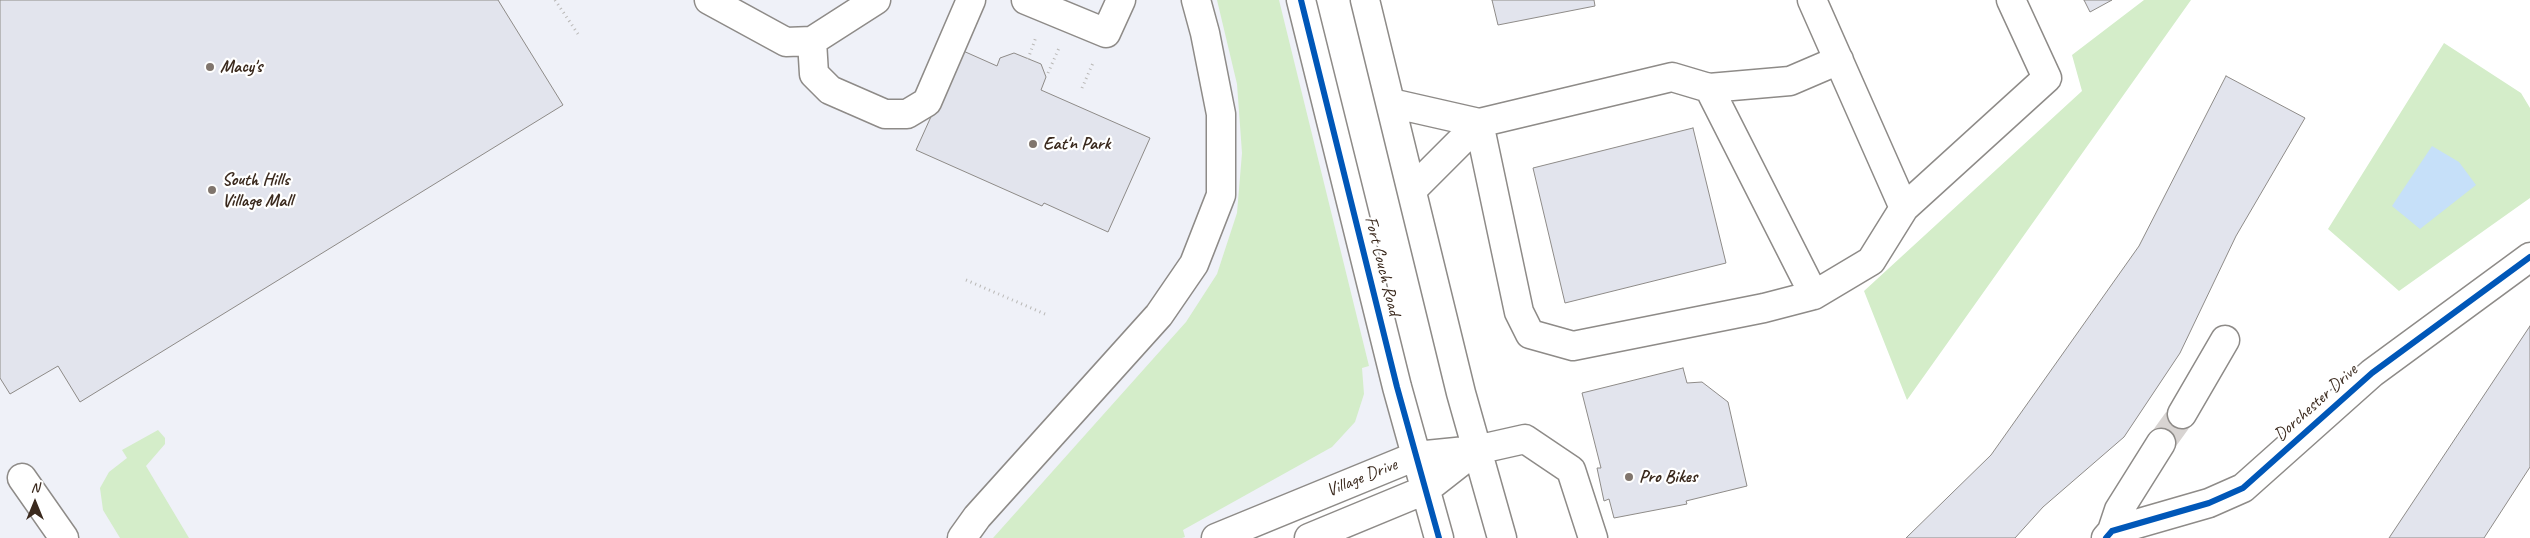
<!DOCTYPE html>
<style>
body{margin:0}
#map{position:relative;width:2530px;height:538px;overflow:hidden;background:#fff;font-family:Caveat,sans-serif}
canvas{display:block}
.north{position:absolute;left:10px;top:478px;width:50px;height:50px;-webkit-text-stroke:4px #fff;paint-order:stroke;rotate:0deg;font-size:14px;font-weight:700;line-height:20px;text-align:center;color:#3b2a1e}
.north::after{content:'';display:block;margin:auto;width:18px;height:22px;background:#3b2a1e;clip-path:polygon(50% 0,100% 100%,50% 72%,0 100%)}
</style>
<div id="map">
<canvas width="2530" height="538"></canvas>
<div class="north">N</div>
</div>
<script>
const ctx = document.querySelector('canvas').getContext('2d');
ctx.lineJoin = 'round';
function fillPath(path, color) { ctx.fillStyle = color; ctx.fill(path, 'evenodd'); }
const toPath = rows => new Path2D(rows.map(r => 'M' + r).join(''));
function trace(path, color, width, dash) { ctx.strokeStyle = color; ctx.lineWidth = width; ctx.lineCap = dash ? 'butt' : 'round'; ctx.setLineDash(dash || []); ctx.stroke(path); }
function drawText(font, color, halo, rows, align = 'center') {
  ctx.font = font + ' Caveat,sans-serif'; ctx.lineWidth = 4.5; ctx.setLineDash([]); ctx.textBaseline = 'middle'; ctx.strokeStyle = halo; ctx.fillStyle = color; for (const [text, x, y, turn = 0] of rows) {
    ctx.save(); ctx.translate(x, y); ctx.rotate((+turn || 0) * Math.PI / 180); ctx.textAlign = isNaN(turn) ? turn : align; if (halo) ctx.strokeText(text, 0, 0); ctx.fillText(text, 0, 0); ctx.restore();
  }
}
fillPath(toPath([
 [0,0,1301,0,1416,456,1216,538,0,538]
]), '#eff1f8');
fillPath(toPath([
 [1217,0,1279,0,1369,366,1362,368,1364,394,1355,422,1332,447,1183,530,1185,537,1182,538,993,538,1186,322,1217,274,1237,213,1242,153,1237,84],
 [2144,0,2191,0,1907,400,1864,291,2082,91,2072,55],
 [2444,43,2521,93,2530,108,2530,198,2399,291,2328,229],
 [158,430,165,438,165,444,146,466,189,538,120,538,103,510,100,488,109,472,127,458,122,450]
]), '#d4edc9');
fillPath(toPath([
 [2432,146,2459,162,2476,185,2420,229,2392,206]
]), '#c6e0f9');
const building = toPath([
 [0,0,498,0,563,105,80,402,58,366,10,394,0,378,0,0],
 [1492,0,1594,0,1595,6,1498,25,1492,0],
 [2084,0,2112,0,2090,12,2084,0],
 [961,50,997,66,1000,58,1014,53,1041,64,1046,77,1041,90,1150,138,1108,232,1044,203,1042,206,916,150,961,50],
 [2226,76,2305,118,2236,236,2180,353,2124,437,2043,507,2015,538,1906,538,1991,455,2139,246,2226,76],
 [1693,128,1726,263,1565,303,1533,168,1693,128],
 [2530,326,2530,467,2484,538,2389,538,2530,326],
 [1683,368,1687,383,1702,382,1728,402,1747,486,1686,501,1687,504,1614,518,1609,499,1604,501,1597,468,1601,468,1582,393,1683,368]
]);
fillPath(building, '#e2e4ed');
trace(building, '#8e8b88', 1);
trace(toPath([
 [2161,443,2182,414]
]), '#d8d4d2', 28, [28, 14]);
const minor = toPath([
 [709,0,786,42,812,41,876,0],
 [1026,0,1106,33,1121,0],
 [1301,0,1397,387,1439,538],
 [1365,0,1461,393,1502,538],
 [1812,0,1904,208,2047,78,2011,0],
 [812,41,814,74,830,90,885,114,907,114,927,102,971,0],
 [1709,88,1814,295],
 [1391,103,1479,123,1672,77,1709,88,1790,81,1839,60],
 [1479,123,1519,312,1530,334,1573,346,1764,308,1814,295,1871,261,1904,208],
 [1412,190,1479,123],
 [2182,414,2225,340],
 [22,478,64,538],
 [2112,531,2119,510,2161,443],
 [962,538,977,517,1159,315,1194,264,1221,195,1221,114,1205,33,1196,0],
 [1216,538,1416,456,1476,450,1525,439,1571,470,1593,538],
 [1309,538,1425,490,1476,450],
 [2106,538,2112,531,2209,503,2243,488,2372,373,2530,257]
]);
trace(minor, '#8e8b88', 31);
trace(toPath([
 [555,0,578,34],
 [1028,59,1036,37],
 [1048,73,1059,48],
 [1082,88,1093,63],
 [966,280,1045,314]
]), '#b9b8b6', 3, [1, 4]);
trace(minor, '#fff', 28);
trace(toPath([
 [1301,0,1397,387,1439,538],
 [2106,538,2112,531,2209,503,2243,488,2372,373,2530,257]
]), '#0057b8', 6);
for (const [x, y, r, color] of [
 [210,67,5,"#80756d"],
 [1033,144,5,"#80756d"],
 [212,190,5,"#80756d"],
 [1629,477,5,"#80756d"]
]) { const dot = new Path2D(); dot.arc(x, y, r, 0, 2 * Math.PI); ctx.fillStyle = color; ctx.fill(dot); trace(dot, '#fff', 2); }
drawText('bold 18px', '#3b2a1e', '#fff', [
 ["Macy's",220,67],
 ["Eat'n Park",1043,144],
 ["South Hills",222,180],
 ["Village Mall",222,201],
 ["Pro Bikes",1639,477]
], 'left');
drawText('18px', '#3b2a1e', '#fff', [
 ["Fort Couch Road",1382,266,76],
 ["Dorchester Drive",2316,403,-42],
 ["Village Drive",1362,478,-22]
]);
</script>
